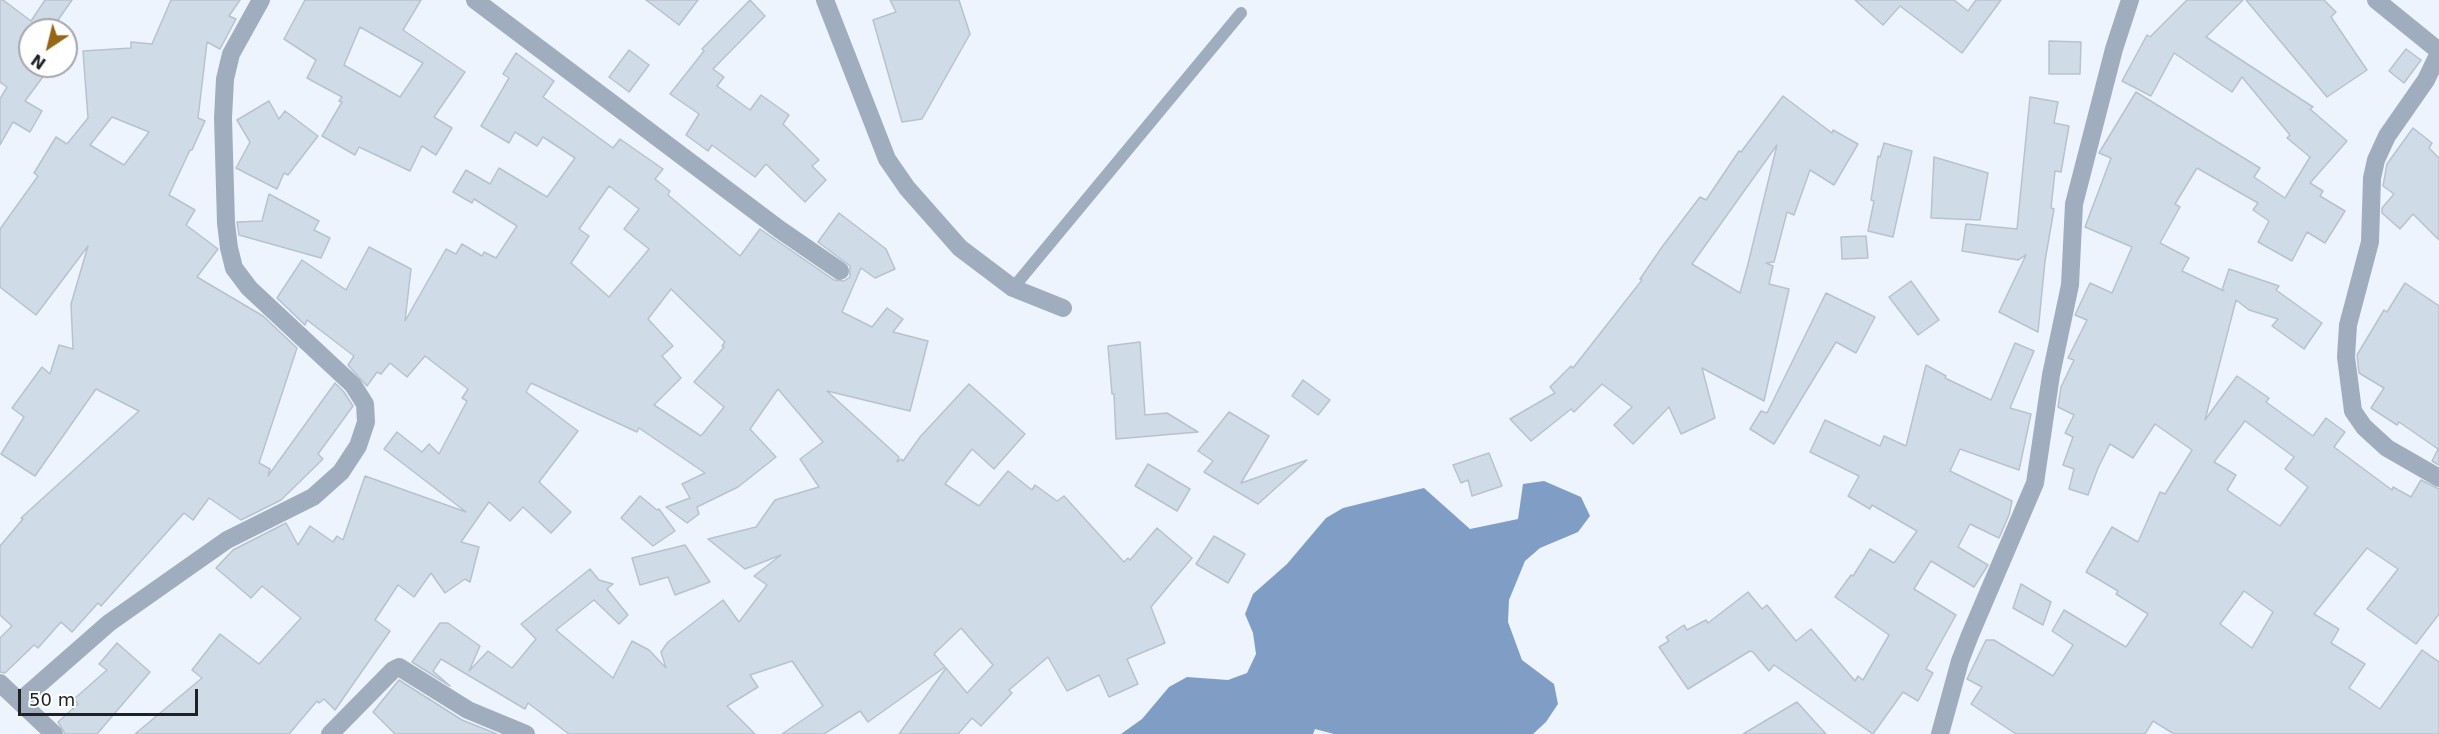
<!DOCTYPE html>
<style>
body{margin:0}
#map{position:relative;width:2439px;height:734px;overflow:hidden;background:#eef4fd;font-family:"DejaVu Sans",sans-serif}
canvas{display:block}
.north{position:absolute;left:18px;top:18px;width:60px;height:60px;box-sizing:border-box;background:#fff;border:2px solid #a5a6a8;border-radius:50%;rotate:215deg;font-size:16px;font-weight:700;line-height:24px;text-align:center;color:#1e2126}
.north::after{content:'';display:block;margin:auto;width:21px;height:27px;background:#956615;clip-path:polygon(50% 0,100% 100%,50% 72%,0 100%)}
.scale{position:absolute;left:18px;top:689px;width:180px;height:27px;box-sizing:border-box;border:3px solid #1e2126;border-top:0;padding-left:8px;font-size:18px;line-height:21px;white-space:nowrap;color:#1e2126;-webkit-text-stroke:4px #fff;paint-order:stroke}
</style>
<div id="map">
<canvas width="2439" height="734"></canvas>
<div class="north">N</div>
<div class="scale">50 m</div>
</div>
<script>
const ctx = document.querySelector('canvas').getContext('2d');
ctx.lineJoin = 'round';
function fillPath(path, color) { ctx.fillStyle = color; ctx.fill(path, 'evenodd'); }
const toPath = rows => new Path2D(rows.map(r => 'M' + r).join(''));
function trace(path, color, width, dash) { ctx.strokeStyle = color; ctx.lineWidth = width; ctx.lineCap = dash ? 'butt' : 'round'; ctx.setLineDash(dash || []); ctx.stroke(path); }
fillPath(toPath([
 [1544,481,1581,497,1590,516,1578,532,1540,548,1525,561,1509,600,1508,622,1522,660,1554,684,1558,704,1546,722,1533,734,1334,734,1315,729,1313,734,1121,734,1142,719,1169,687,1187,677,1228,680,1247,673,1256,654,1253,633,1245,614,1253,594,1287,564,1326,518,1343,508,1424,488,1470,529,1518,519,1523,484]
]), '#809ec5');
const building = toPath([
 [0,0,3,0,31,21,45,0,72,0,51,30,30,30,30,66,51,66,25,101,42,111,30,132,13,122,0,145,0,99,7,87,0,82,0,0],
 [171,0,240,0,229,16,236,19,220,49,207,42,198,118,205,121,192,150,190,150,169,195,195,210,186,225,218,249,197,277,263,316,297,348,259,463,270,469,268,476,335,383,344,392,353,406,318,454,323,459,281,500,241,520,209,498,193,520,184,513,101,606,98,603,72,632,61,622,38,648,34,645,5,673,0,672,0,638,12,626,0,615,0,546,23,519,21,518,139,411,96,389,35,476,1,454,24,417,12,408,42,367,50,374,59,345,73,349,71,304,88,246,36,315,0,287,0,229,38,176,34,173,56,137,67,144,88,118,83,51,131,48,131,42,152,44,171,0],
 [112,117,149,132,124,165,90,145,112,117],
 [305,0,421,0,403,30,465,72,434,117,452,128,436,155,422,146,410,171,359,147,355,155,322,136,342,102,339,101,342,97,307,78,316,60,284,39,305,0],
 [360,27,423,63,400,97,344,65,360,27],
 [646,0,698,0,679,25,646,0],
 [750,0,765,16,713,69,724,77,717,86,750,110,761,95,789,115,783,124,819,160,812,166,826,180,805,202,766,164,755,177,712,145,708,151,686,135,699,114,670,94,704,51,702,49,750,0],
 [890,0,959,0,970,34,922,119,902,122,873,20,896,12,890,0],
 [1855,0,1954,0,1968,11,1976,0,2001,0,1962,53,1900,6,1883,25,1855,0],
 [2187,0,2243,0,2206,37,2313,107,2310,109,2347,141,2310,183,2323,191,2320,196,2345,211,2325,243,2307,232,2292,261,2258,242,2269,221,2253,210,2258,203,2197,168,2175,204,2180,207,2160,243,2189,258,2182,271,2224,291,2222,290,2229,269,2279,286,2276,290,2322,323,2304,349,2272,326,2278,319,2249,310,2236,300,2205,420,2237,376,2269,398,2266,402,2313,436,2326,418,2345,432,2334,447,2392,490,2393,487,2411,497,2421,480,2439,489,2439,614,2416,644,2367,609,2398,569,2367,548,2314,614,2339,629,2331,643,2365,664,2349,688,2380,709,2422,650,2439,662,2439,734,2174,734,2153,721,2145,734,2016,734,1971,704,1982,687,1967,679,1986,640,1994,640,2053,676,2073,645,2052,631,2064,610,2126,647,2148,614,2116,594,2118,591,2086,572,2112,527,2138,542,2160,492,2165,494,2192,450,2155,424,2133,458,2110,444,2098,468,2088,495,2069,489,2074,469,2063,465,2073,437,2065,433,2074,415,2058,407,2061,387,2074,360,2068,358,2087,320,2075,315,2090,283,2112,293,2132,247,2085,227,2111,158,2099,153,2136,92,2260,168,2254,177,2285,198,2310,157,2287,138,2290,135,2242,77,2232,92,2174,53,2151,96,2122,81,2147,35,2150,37,2187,0],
 [2245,421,2294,457,2285,469,2308,487,2280,526,2227,490,2236,475,2214,462,2245,421],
 [2244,591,2273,612,2252,648,2220,624,2244,591],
 [2246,0,2324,0,2336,12,2331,17,2367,70,2327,97,2246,0],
 [2049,41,2081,42,2080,74,2049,74,2049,41],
 [2406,49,2421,60,2404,83,2389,71,2406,49],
 [629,50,649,65,629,92,609,77,629,50],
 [516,53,554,81,543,97,613,148,620,139,663,169,655,179,670,191,668,195,740,256,760,229,834,280,844,281,850,277,850,266,818,242,839,213,886,249,895,269,875,278,861,268,842,312,872,327,887,308,903,319,893,332,928,341,910,411,827,391,899,457,897,462,901,459,903,461,920,437,969,384,1025,434,994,469,972,449,945,484,979,506,1008,471,1032,490,1035,485,1057,501,1064,496,1124,562,1128,558,1130,560,1157,528,1192,558,1151,607,1165,643,1127,659,1138,684,1109,697,1099,675,1067,691,1048,657,1009,690,1012,693,981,726,972,718,958,734,899,734,946,668,967,693,993,665,961,628,934,654,945,667,868,722,860,711,824,734,782,734,823,706,792,661,750,675,758,687,727,706,755,734,569,734,528,703,525,709,441,659,433,671,450,686,412,662,440,623,448,623,480,646,469,671,488,651,512,668,536,639,521,624,590,569,599,580,613,584,607,589,628,615,619,624,594,600,556,630,613,678,632,641,649,650,666,668,661,652,668,642,723,600,739,622,767,585,754,576,781,555,745,569,708,539,756,527,775,500,819,487,800,459,823,442,778,389,750,429,776,457,738,487,697,507,699,514,687,523,666,507,690,498,682,484,705,473,639,428,637,432,531,383,526,392,578,431,539,482,571,512,551,533,523,507,510,521,489,502,461,542,479,547,470,582,465,579,445,593,431,573,414,597,398,585,375,620,390,631,335,710,324,699,319,703,317,701,289,734,135,734,202,678,192,670,220,634,259,664,301,618,262,586,251,598,216,568,233,550,286,523,298,545,310,526,333,542,337,536,343,540,365,476,466,512,384,449,397,432,422,452,429,444,439,454,467,401,462,398,468,389,425,356,407,377,390,363,381,374,377,372,367,386,348,365,354,356,307,320,305,325,277,298,302,260,346,290,369,247,411,269,405,321,446,249,456,254,462,244,482,256,484,252,496,258,517,226,474,199,472,203,453,192,466,170,490,184,499,168,547,197,575,158,543,137,537,146,515,132,509,143,481,126,509,78,503,74,516,53],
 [609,186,639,209,624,229,649,249,609,297,571,263,589,236,579,229,609,186],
 [671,289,725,342,722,346,724,347,694,382,724,407,701,436,654,405,681,378,662,356,673,346,648,319,671,289],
 [1783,96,1832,133,1833,130,1858,144,1834,185,1810,170,1794,215,1787,212,1774,262,1766,263,1773,266,1769,284,1789,289,1764,401,1702,368,1715,418,1681,434,1669,407,1633,444,1614,425,1632,407,1602,384,1574,412,1571,409,1531,441,1510,419,1555,393,1550,387,1571,366,1573,368,1642,280,1640,279,1662,247,1700,197,1706,200,1739,151,1741,152,1783,96],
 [1777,145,1748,264,1740,293,1692,264,1777,145],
 [2030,97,2058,102,2054,123,2069,126,2061,172,2055,171,2051,208,2054,209,2045,261,2038,332,1999,312,2026,255,2018,260,1962,251,1966,224,2017,229,2030,97],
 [269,101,279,119,285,111,318,136,288,175,284,173,277,189,236,168,250,142,237,120,269,101],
 [2413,128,2432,143,2429,148,2439,158,2439,240,2413,214,2400,229,2382,213,2382,208,2394,194,2383,186,2387,164,2413,128],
 [1884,143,1912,151,1893,237,1868,231,1874,201,1871,200,1878,156,1880,157,1884,143],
 [1934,157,1988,173,1980,220,1931,218,1934,157],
 [269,194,319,221,314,230,330,238,321,258,239,235,237,222,262,221,269,194],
 [1866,236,1868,258,1842,259,1841,237,1866,236],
 [1911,281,1939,320,1918,335,1889,297,1911,281],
 [2405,283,2439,306,2439,465,2432,461,2438,449,2399,422,2397,425,2371,408,2384,388,2359,373,2357,355,2384,310,2387,312,2405,283],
 [1826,293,1875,317,1856,353,1836,342,1774,444,1750,429,1761,411,1767,413,1826,293],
 [1140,342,1145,415,1167,413,1198,432,1116,439,1114,394,1112,394,1108,346,1140,342],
 [2015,343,2034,351,2010,408,2031,414,2019,470,1960,449,1950,471,2012,501,2009,515,1999,538,1970,524,1958,547,1988,565,1974,587,1931,561,1914,589,1956,615,1926,669,1933,673,1918,701,1903,692,1873,734,1774,665,1769,671,1753,652,1750,651,1688,689,1659,647,1669,641,1666,637,1684,625,1687,630,1706,620,1708,623,1748,592,1762,609,1767,605,1796,641,1811,629,1855,681,1858,676,1863,680,1889,635,1835,597,1851,575,1853,576,1870,549,1894,563,1917,531,1872,505,1870,509,1848,496,1859,476,1810,452,1825,420,1880,446,1884,436,1906,446,1926,365,1946,376,1945,378,1991,400,2015,343],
 [1303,380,1330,400,1318,415,1292,396,1303,380],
 [1229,412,1269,436,1241,483,1307,460,1258,504,1204,472,1213,461,1198,451,1229,412],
 [1489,453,1502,486,1472,496,1468,480,1461,483,1453,465,1489,453],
 [1148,464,1190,489,1177,511,1135,486,1148,464],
 [640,496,657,510,659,509,675,531,653,546,621,518,640,496],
 [1214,536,1245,554,1228,583,1196,564,1214,536],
 [685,545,710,582,675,595,668,577,640,585,632,558,685,545],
 [2021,584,2051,602,2043,625,2013,608,2021,584],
 [117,643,150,672,97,734,65,734,58,722,78,704,74,699,107,670,99,664,117,643],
 [399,680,462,720,497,734,395,734,373,712,399,680],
 [1797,702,1826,734,1743,734,1797,702]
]);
fillPath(building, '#d0dbe8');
trace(building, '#b8c2cf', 1.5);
trace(toPath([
 [1013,288,1241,13]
]), '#9fadbf', 12);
trace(toPath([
 [475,0,779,229,840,271],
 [825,0,887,159,907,188,960,248,1013,288,1063,308],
 [2376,0,2439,51],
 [2439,53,2426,80,2387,136,2376,160,2372,178,2370,242,2348,325,2346,357,2353,411,2364,427,2387,448,2439,478],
 [0,683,54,734],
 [20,701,109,623,180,573,227,540,313,497,341,472,358,446,366,422,365,404,353,385,249,288,234,268,229,248,226,223,223,118,225,79,231,54,261,0],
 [330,734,393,670,399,667,468,710,526,734],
 [1940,734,1960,661,1970,635,2035,483,2051,375,2070,285,2074,204,2114,49,2130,0]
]), '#9fadbf', 18);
</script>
